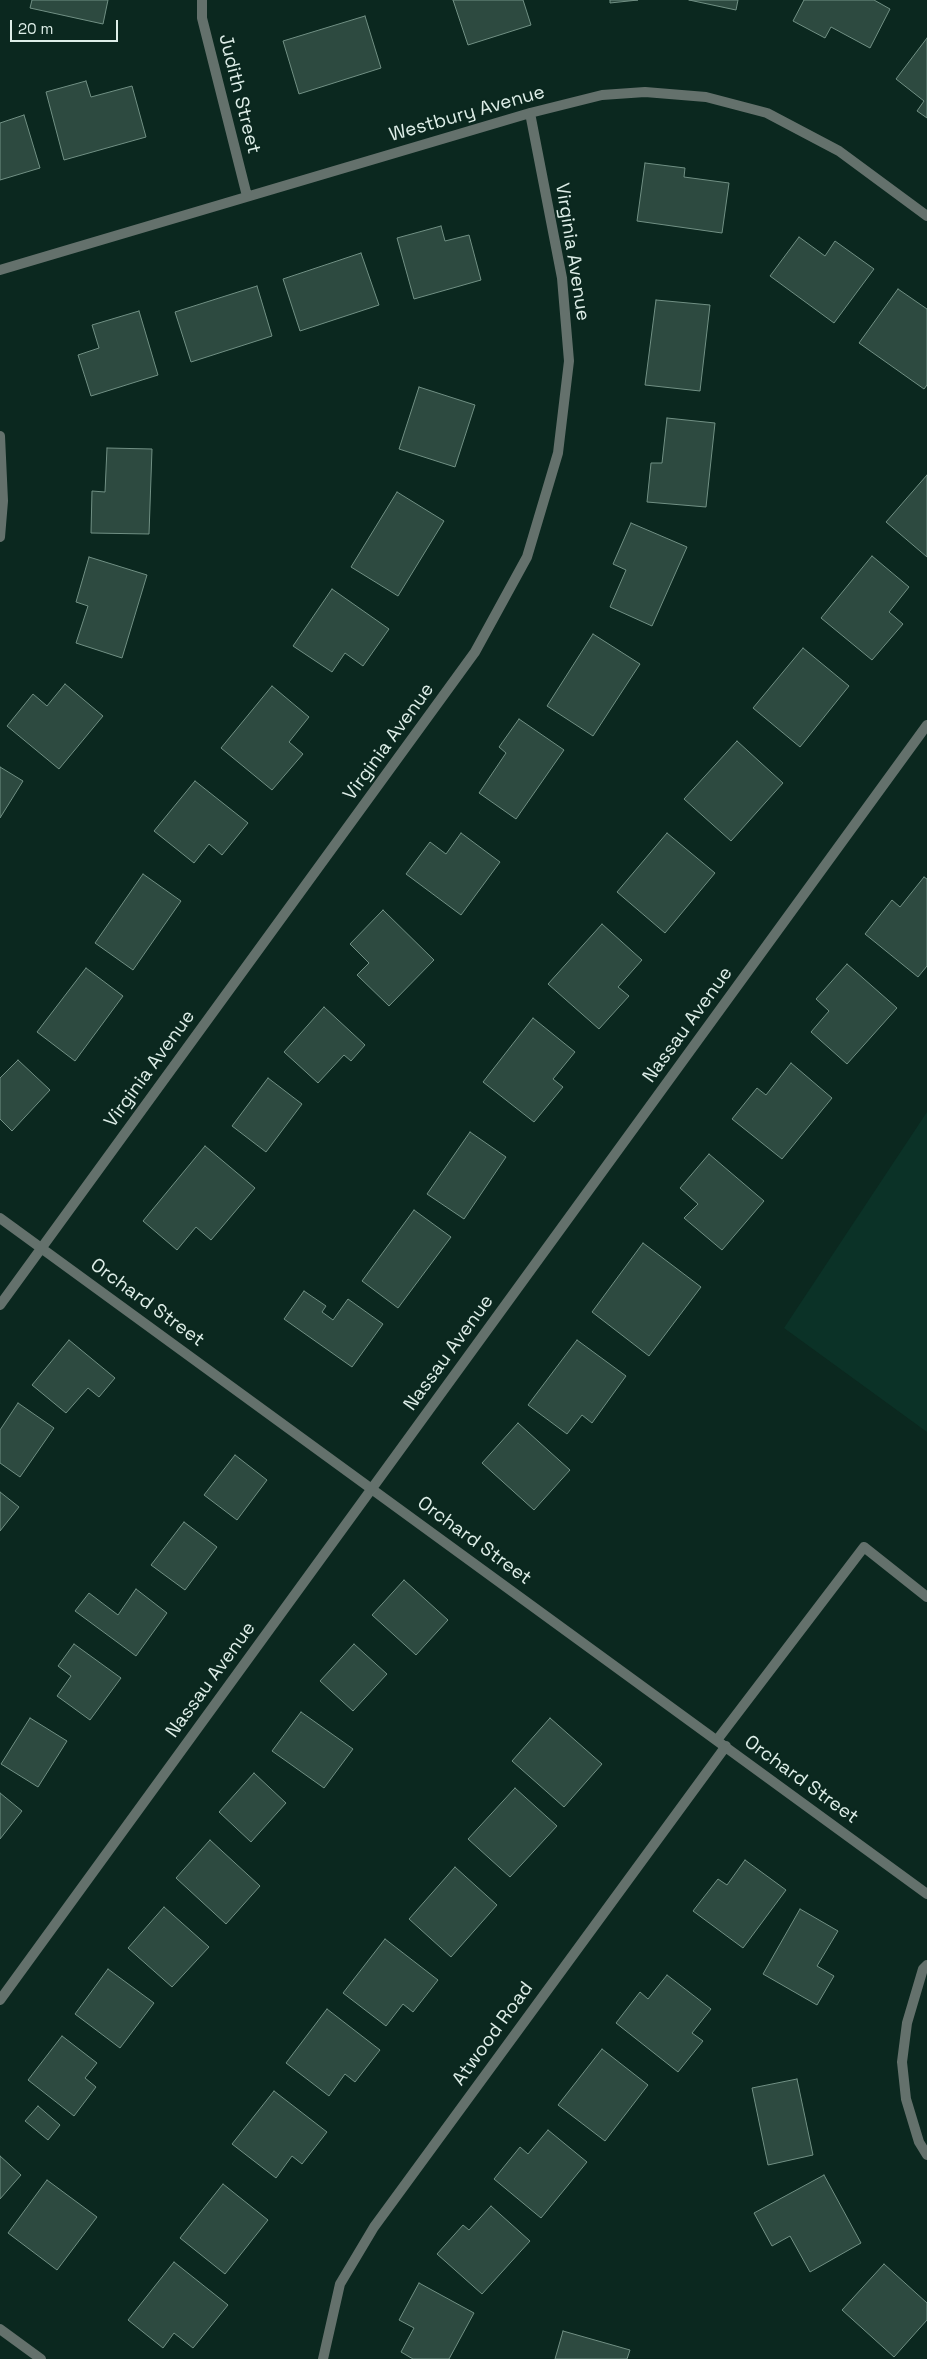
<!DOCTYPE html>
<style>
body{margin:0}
#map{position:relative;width:927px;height:2359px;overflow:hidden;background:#0b281f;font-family:"Space Grotesk",sans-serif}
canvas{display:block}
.scale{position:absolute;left:10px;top:20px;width:108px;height:22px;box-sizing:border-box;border:2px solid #deeee8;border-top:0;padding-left:6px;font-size:15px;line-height:18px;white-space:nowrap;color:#deeee8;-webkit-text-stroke:4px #0b281f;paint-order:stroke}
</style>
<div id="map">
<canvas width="927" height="2359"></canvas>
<div class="scale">20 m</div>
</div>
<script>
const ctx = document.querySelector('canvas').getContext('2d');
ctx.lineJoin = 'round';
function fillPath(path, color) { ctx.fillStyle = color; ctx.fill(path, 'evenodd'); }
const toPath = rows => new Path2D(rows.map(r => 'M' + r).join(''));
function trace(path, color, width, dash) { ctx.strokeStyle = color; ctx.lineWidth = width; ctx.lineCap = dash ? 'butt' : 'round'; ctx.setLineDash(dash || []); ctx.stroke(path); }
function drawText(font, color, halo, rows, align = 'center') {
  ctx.font = font + ' "Space Grotesk",sans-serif'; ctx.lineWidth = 4; ctx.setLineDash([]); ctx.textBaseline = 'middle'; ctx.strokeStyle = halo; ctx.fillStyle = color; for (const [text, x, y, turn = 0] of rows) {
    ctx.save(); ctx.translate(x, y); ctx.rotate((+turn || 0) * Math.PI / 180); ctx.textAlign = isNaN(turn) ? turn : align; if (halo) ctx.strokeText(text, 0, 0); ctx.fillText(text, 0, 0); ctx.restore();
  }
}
fillPath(toPath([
 [927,1112,927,1432,784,1328]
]), '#0b3227');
const building = toPath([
 [32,0,108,0,103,24,30,8,32,0],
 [453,0,523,0,531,25,468,45,453,0],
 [610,0,638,0,610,3,610,0],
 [689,0,738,0,736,10,689,0],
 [804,0,874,0,890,9,870,48,831,27,825,38,793,21,804,0],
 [365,16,381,68,299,94,283,41,365,16],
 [927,38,927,118,917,111,924,101,896,79,927,38],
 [86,81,91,97,132,86,146,137,64,160,46,92,86,81],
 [24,115,40,168,0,180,0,123,24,115],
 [645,163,685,168,684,177,729,183,722,233,637,221,645,163],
 [441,226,445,241,469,235,481,280,414,299,397,238,441,226],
 [799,237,825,256,835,241,874,269,834,323,770,276,799,237],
 [361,253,379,305,300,331,283,279,361,253],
 [257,286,272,336,191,362,175,312,257,286],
 [898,289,927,309,927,385,924,389,859,343,898,289],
 [656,300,710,305,700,391,645,385,656,300],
 [139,311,158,375,91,396,78,355,99,348,92,325,139,311],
 [419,387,475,405,455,467,399,449,419,387],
 [667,418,715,423,706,507,647,502,651,463,662,463,667,418],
 [107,448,152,449,149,534,91,533,92,491,105,492,107,448],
 [927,475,927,557,886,522,927,475],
 [397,492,444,521,398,596,351,567,397,492],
 [631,523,687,547,652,626,610,607,626,570,613,564,631,523],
 [872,556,909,587,889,612,903,624,872,660,821,618,872,556],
 [89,557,147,575,122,658,76,643,88,606,76,602,89,557],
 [332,589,389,629,363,666,345,653,332,672,293,646,332,589],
 [593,634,640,664,593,736,547,706,593,634],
 [803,648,849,686,800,747,753,708,803,648],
 [65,684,103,716,59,769,7,726,33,694,47,706,65,684],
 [272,686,309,717,289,742,303,754,272,790,221,748,272,686],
 [519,719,564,750,516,819,479,793,506,753,499,747,519,719],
 [737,741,783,783,731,841,684,799,737,741],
 [0,767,23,781,0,818,0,767],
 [195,781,248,823,222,855,209,844,194,863,154,831,195,781],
 [461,833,500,862,461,915,406,874,430,842,446,854,461,833],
 [667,833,715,873,665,933,617,892,667,833],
 [143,874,181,901,133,970,95,943,143,874],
 [924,877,927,879,927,966,918,977,865,934,892,900,900,907,924,877],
 [383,910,434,960,389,1006,357,975,369,963,350,944,383,910],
 [602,924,642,960,618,987,629,996,599,1029,548,984,602,924],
 [847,964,897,1008,847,1064,811,1032,829,1011,816,999,847,964],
 [86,968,123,996,75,1061,37,1032,86,968],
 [324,1007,365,1045,351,1061,344,1055,318,1083,284,1052,324,1007],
 [533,1018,575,1052,553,1079,563,1087,534,1122,483,1082,533,1018],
 [18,1060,50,1090,12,1131,0,1119,0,1078,18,1060],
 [791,1063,832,1098,782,1159,732,1119,757,1088,766,1095,791,1063],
 [268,1078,302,1104,266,1152,232,1126,268,1078],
 [470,1132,506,1157,464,1219,427,1194,470,1132],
 [205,1146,255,1188,211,1240,196,1227,177,1250,143,1221,205,1146],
 [709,1154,764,1201,722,1250,684,1218,698,1204,680,1188,709,1154],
 [414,1210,451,1237,398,1308,362,1281,414,1210],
 [643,1243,701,1287,649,1356,592,1312,643,1243],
 [304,1291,326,1306,322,1312,333,1320,348,1299,383,1324,352,1367,284,1319,304,1291],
 [69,1340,115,1378,99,1397,88,1388,66,1413,32,1385,69,1340],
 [577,1340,626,1376,592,1423,582,1415,567,1434,528,1405,577,1340],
 [18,1403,54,1428,20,1477,0,1463,0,1430,18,1403],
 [518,1423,570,1470,534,1510,482,1463,518,1423],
 [235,1455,267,1480,237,1520,204,1495,235,1455],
 [0,1492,19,1507,0,1531,0,1492],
 [184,1522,217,1547,185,1590,151,1565,184,1522],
 [404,1580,448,1620,416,1655,372,1615,404,1580],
 [136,1589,167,1613,136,1656,75,1611,89,1593,118,1615,136,1589],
 [74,1644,121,1678,90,1720,57,1696,71,1676,58,1666,74,1644],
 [354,1644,387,1674,353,1711,320,1681,354,1644],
 [301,1712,353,1749,324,1788,272,1751,301,1712],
 [30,1718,67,1741,38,1787,1,1764,30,1718],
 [550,1718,602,1764,564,1807,512,1761,550,1718],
 [254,1773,286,1803,251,1842,219,1812,254,1773],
 [515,1788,557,1826,510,1877,468,1839,515,1788],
 [0,1793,22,1811,0,1839,0,1793],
 [210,1840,260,1886,226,1924,176,1878,210,1840],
 [745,1860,786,1890,743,1948,693,1911,718,1879,727,1885,745,1860],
 [455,1867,497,1905,451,1957,409,1919,455,1867],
 [164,1907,209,1947,172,1987,128,1948,164,1907],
 [800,1909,838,1931,817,1966,834,1976,817,2005,763,1974,800,1909],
 [385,1939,438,1980,413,2012,403,2004,386,2026,343,1993,385,1939],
 [108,1969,154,2003,120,2048,75,2014,108,1969],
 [667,1975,711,2009,692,2033,703,2041,678,2072,616,2023,640,1992,648,1999,667,1975],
 [327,2009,380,2050,355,2082,345,2074,329,2096,286,2063,327,2009],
 [62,2036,97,2063,85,2078,96,2087,74,2116,28,2080,62,2036],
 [602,2049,648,2085,605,2141,558,2105,602,2049],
 [797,2079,813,2155,768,2165,752,2088,797,2079],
 [274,2091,327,2132,302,2164,292,2156,276,2178,232,2144,274,2091],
 [38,2106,60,2125,48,2140,25,2121,38,2106],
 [548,2130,587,2162,541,2218,494,2179,520,2147,528,2154,548,2130],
 [0,2156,21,2175,0,2199,0,2156],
 [824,2175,861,2243,810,2272,790,2236,772,2246,754,2213,824,2175],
 [47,2180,97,2217,57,2270,8,2233,47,2180],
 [223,2184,268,2220,225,2274,180,2238,223,2184],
 [491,2206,530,2241,482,2294,437,2254,463,2225,469,2230,491,2206],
 [174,2262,228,2305,193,2348,174,2333,163,2348,128,2320,174,2262],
 [884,2264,927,2303,927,2320,894,2357,842,2310,884,2264],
 [419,2283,474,2313,449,2359,413,2359,401,2352,414,2328,399,2320,419,2283],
 [563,2331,630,2350,627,2359,555,2359,563,2331]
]);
fillPath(building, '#2d4a40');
trace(building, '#719084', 1);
trace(toPath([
 [717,1740,864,1547,927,1597]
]), '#64716c', 10);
trace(toPath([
 [202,0,202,18,247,196],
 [0,270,530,113,602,95,645,92,706,97,767,113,839,151,927,216],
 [0,436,3,501,0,537],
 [0,1218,927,1894],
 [0,1305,475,652,527,557,558,453,569,361,562,278,530,113],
 [927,1965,923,1969,907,2023,902,2062,906,2099,919,2142,927,2155],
 [0,2000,927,725],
 [0,2329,41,2359],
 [323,2359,340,2284,374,2227,726,1746]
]), '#64716c', 10);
drawText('19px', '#deeee8', '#0b281f', [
 ["Judith Street",239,94,76],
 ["Westbury Avenue",467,114,-16],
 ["Virginia Avenue",572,252,81],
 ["Virginia Avenue",389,742,-54],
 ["Nassau Avenue",688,1025,-54],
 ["Virginia Avenue",150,1069,-54],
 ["Orchard Street",147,1303,36],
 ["Nassau Avenue",449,1353,-54],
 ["Orchard Street",474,1541,36],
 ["Nassau Avenue",211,1680,-54],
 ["Orchard Street",801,1780,36],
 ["Atwood Road",493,2034,-54]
]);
</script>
